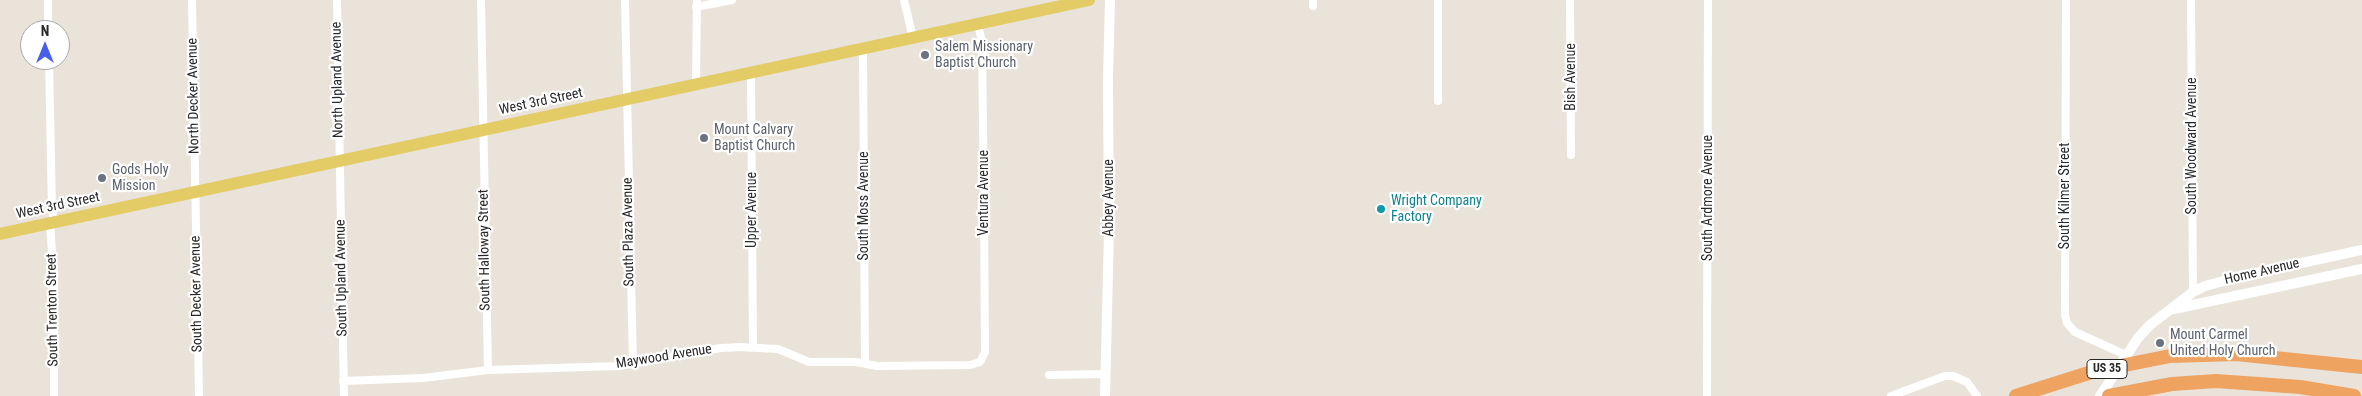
<!DOCTYPE html>
<style>
body{margin:0}
#map{position:relative;width:2362px;height:396px;overflow:hidden;background:#e9e3da;font-family:"Roboto Condensed",sans-serif}
canvas{display:block}
.north{position:absolute;left:20px;top:20px;width:50px;height:50px;box-sizing:border-box;background:#fff;border:1px solid #a9a9a9;border-radius:50%;rotate:0deg;font-size:14px;font-weight:700;line-height:20px;text-align:center;color:#282828}
.north::after{content:'';display:block;margin:auto;width:18px;height:22px;background:#4860e9;clip-path:polygon(50% 0,100% 100%,50% 72%,0 100%)}
</style>
<div id="map">
<canvas width="2362" height="396"></canvas>
<div class="north">N</div>
</div>
<script>
const ctx = document.querySelector('canvas').getContext('2d');
ctx.lineJoin = 'round';
const toPath = rows => new Path2D(rows.map(r => 'M' + r).join(''));
function trace(path, color, width, dash) { ctx.strokeStyle = color; ctx.lineWidth = width; ctx.lineCap = dash ? 'butt' : 'round'; ctx.setLineDash(dash || []); ctx.stroke(path); }
function drawText(font, color, halo, rows, align = 'center') {
  ctx.font = font + ' "Roboto Condensed",sans-serif'; ctx.lineWidth = 4.5; ctx.setLineDash([]); ctx.textBaseline = 'middle'; ctx.strokeStyle = halo; ctx.fillStyle = color; for (const [text, x, y, turn = 0] of rows) {
    ctx.save(); ctx.translate(x, y); ctx.rotate((+turn || 0) * Math.PI / 180); ctx.textAlign = isNaN(turn) ? turn : align; if (halo) ctx.strokeText(text, 0, 0); ctx.fillText(text, 0, 0); ctx.restore();
  }
}
trace(toPath([
 [48,0,48,30],
 [192,0,199,396],
 [337,0,344,396],
 [481,0,488,370],
 [625,0,633,365],
 [904,0,913,38],
 [1438,0,1438,101],
 [1570,0,1571,155],
 [2066,0,2065,315,2067,323,2075,332,2126,355],
 [2191,0,2193,292],
 [1313,6,1313,0],
 [696,7,732,0],
 [863,49,865,363],
 [49,60,52,211,55,222],
 [751,72,753,347],
 [696,84,697,0],
 [50,223,54,281,54,396],
 [1049,375,1106,374],
 [343,381,423,378,488,370,619,366,721,348,740,347,778,349,809,362,856,362,877,366,970,365,980,362,985,352,984,208,982,42,978,24],
 [1707,396,1708,0],
 [1891,396,1945,376,1953,376,1967,382,1977,396]
]), '#fff', 8);
trace(toPath([
 [2174,309,2362,269],
 [1105,396,1109,231,1108,79,1110,0],
 [2100,396,2138,338,2150,325,2193,292,2205,286,2242,276,2362,250]
]), '#fff', 10);
trace(toPath([
 [0,234,1089,0]
]), '#e3cb66', 12);
trace(toPath([
 [2016,396,2095,371,2170,356,2236,354,2362,367],
 [2109,396,2172,384,2216,381,2300,387,2354,396]
]), '#efa360', 14);
for (const [x, y, r, color] of [
 [925,55,5,"#6b7280"],
 [704,138,5,"#6b7280"],
 [102,178,5,"#6b7280"],
 [1381,209,5,"#0f9aa8"],
 [2160,343,5,"#6b7280"]
]) { const dot = new Path2D(); dot.arc(x, y, r, 0, 2 * Math.PI); ctx.fillStyle = color; ctx.fill(dot); trace(dot, '#fff', 2); }
for (const [x, y, w] of [
 [2107,369,40]
]) { const box = new Path2D(); box.roundRect(x - w / 2, y - 9.5, w, 19, 4); ctx.fillStyle = '#fff'; ctx.fill(box); trace(box, '#282828', 1); }
drawText('bold 12px', '#282828', null, [
 ["US 35",2107,369]
]);
drawText('14px', '#5b616d', '#fff', [
 ["Salem Missionary",935,47],
 ["Baptist Church",935,63],
 ["Mount Calvary",714,130],
 ["Baptist Church",714,146],
 ["Gods Holy",112,170],
 ["Mission",112,186],
 ["Mount Carmel",2170,335],
 ["United Holy Church",2170,351]
], 'left');
drawText('14px', '#282828', '#fff', [
 ["Bish Avenue",1571,77,-90],
 ["North Upland Avenue",338,80,-91],
 ["North Decker Avenue",194,96,-91],
 ["West 3rd Street",541,102,-12],
 ["South Woodward Avenue",2192,146,-90],
 ["Ventura Avenue",984,193,-90],
 ["South Kilmer Street",2065,196,-90],
 ["Abbey Avenue",1109,198,-90],
 ["South Ardmore Avenue",1708,198,-90],
 ["West 3rd Street",58,206,-12],
 ["South Moss Avenue",864,206,-90],
 ["Upper Avenue",752,210,-90],
 ["South Plaza Avenue",629,232,-91],
 ["South Halloway Street",485,250,-91],
 ["Home Avenue",2262,272,-13],
 ["South Upland Avenue",342,278,-91],
 ["South Decker Avenue",197,294,-91],
 ["South Trenton Street",53,310,-91],
 ["Maywood Avenue",664,357,-9]
]);
drawText('14px', '#0d838f', '#fff', [
 ["Wright Company",1391,201],
 ["Factory",1391,217]
], 'left');
</script>
